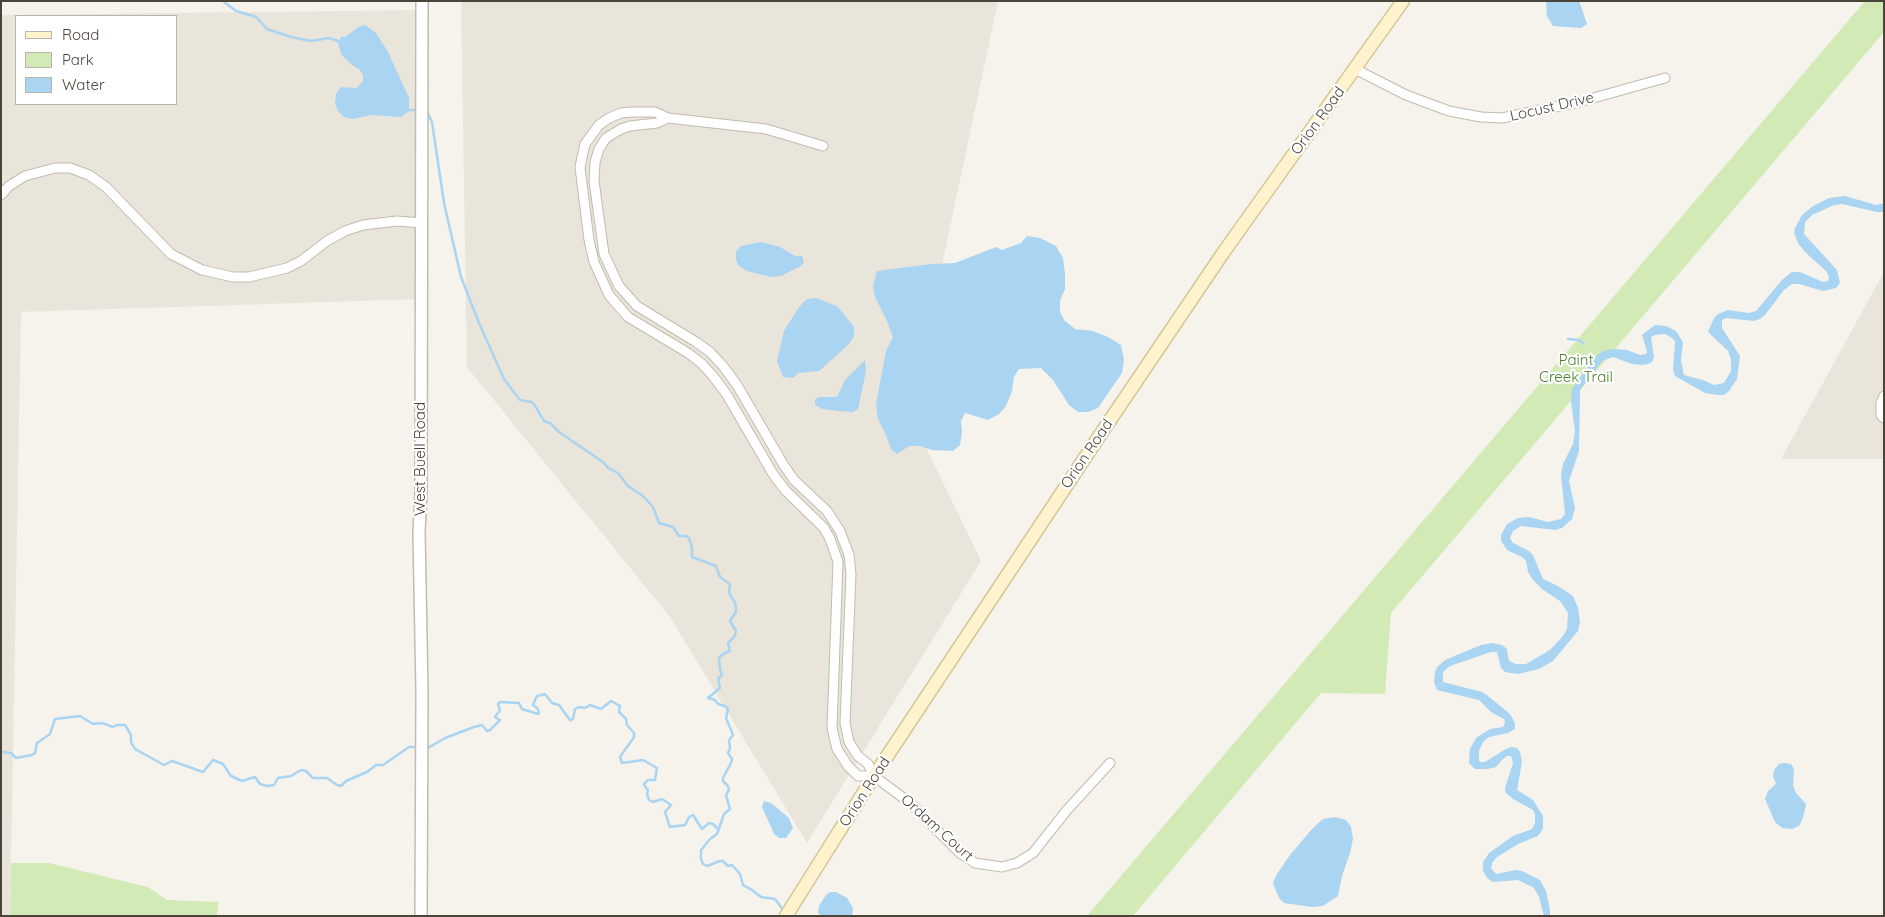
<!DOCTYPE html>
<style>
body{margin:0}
#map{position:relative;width:1885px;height:917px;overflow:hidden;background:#f6f3ec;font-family:Quicksand,sans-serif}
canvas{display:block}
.frame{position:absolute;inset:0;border:2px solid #4b4439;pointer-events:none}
.legend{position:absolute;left:15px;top:15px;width:162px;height:90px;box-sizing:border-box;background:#fff;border:1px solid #b7b4b0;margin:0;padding:6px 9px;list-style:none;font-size:15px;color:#4b4439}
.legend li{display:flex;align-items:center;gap:10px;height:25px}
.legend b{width:25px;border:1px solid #b7b4b0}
</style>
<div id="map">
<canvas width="1885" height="917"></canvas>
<div class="frame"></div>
<ul class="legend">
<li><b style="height:6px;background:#fff3cd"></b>Road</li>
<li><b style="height:14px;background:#d2eab5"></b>Park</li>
<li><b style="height:14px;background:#a9d4f2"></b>Water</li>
</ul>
</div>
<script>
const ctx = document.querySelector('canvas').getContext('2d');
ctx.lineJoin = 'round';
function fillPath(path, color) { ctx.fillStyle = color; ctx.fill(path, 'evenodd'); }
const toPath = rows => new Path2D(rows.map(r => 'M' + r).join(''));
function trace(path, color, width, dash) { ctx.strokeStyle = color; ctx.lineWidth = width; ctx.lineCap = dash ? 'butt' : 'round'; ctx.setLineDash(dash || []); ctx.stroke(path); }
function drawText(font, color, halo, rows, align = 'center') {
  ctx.font = font + ' Quicksand,sans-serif'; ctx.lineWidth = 4.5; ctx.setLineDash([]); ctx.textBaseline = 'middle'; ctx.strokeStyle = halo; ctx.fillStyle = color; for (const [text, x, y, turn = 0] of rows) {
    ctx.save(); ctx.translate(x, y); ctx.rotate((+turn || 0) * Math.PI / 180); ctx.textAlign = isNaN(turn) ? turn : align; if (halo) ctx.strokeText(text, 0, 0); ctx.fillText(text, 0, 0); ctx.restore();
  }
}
fillPath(toPath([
 [461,1,998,1,935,298,915,425,981,561,807,843,670,617,467,367],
 [422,10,420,299,21,312,10,916,1,916,1,15],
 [16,16,176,16,176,104,16,104],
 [1884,272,1884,459,1781,459]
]), '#eae5da');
fillPath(toPath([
 [1865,1,1884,1,1884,32,1391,613,1385,694,1321,693,1133,916,1087,916],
 [11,863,49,863,148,887,167,900,219,902,217,916,10,916]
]), '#d2eab5');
fillPath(toPath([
 [1546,1,1579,1,1587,24,1581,28,1553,26,1547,16],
 [365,25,376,33,388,52,409,98,409,111,401,117,371,115,353,119,344,117,338,111,335,104,336,94,341,87,357,88,363,81,363,75,360,70,352,65,341,54,338,43,341,37,345,37,360,26],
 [1845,196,1876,205,1884,203,1884,212,1877,212,1842,204,1834,205,1812,215,1805,222,1804,234,1837,270,1840,283,1836,288,1823,291,1799,284,1792,284,1784,290,1765,315,1760,319,1754,321,1726,318,1722,320,1722,328,1740,356,1737,379,1729,391,1724,395,1717,395,1705,393,1675,376,1673,369,1675,341,1672,338,1665,334,1655,335,1651,337,1654,357,1652,362,1648,364,1642,365,1632,364,1613,357,1602,361,1580,390,1579,451,1569,481,1575,508,1572,519,1562,528,1555,530,1521,526,1513,531,1510,538,1513,543,1529,551,1533,555,1543,579,1558,586,1573,596,1578,608,1580,622,1578,631,1553,661,1539,669,1518,674,1505,672,1501,668,1497,652,1491,652,1450,666,1443,672,1443,682,1482,692,1488,696,1510,714,1515,723,1515,729,1508,733,1489,737,1483,742,1479,751,1479,760,1480,762,1485,762,1504,750,1511,747,1517,748,1520,752,1522,762,1517,790,1533,800,1543,816,1543,829,1538,836,1518,844,1497,857,1492,863,1491,868,1496,874,1516,870,1522,871,1540,880,1546,891,1550,910,1550,916,1544,916,1539,897,1534,888,1518,880,1493,882,1488,879,1483,871,1483,862,1489,853,1513,836,1532,829,1535,823,1535,814,1533,810,1513,799,1505,792,1505,788,1513,763,1511,756,1507,756,1503,759,1496,767,1488,769,1475,769,1469,763,1470,749,1476,738,1490,729,1503,727,1505,723,1504,719,1491,712,1479,700,1437,690,1434,682,1435,671,1438,666,1445,660,1481,645,1492,643,1502,645,1507,649,1509,661,1516,664,1526,664,1550,650,1563,636,1567,629,1568,613,1560,601,1542,589,1533,580,1528,572,1526,561,1522,557,1507,550,1501,541,1501,535,1507,524,1518,518,1529,517,1548,522,1561,519,1565,514,1561,474,1563,464,1573,444,1575,432,1571,401,1572,389,1595,357,1603,351,1615,349,1627,350,1640,355,1646,354,1647,352,1642,335,1655,325,1666,326,1676,331,1683,342,1681,361,1684,375,1703,380,1714,385,1724,383,1731,371,1731,360,1728,351,1708,332,1714,318,1718,314,1728,310,1749,313,1756,311,1782,280,1792,272,1800,272,1823,282,1828,281,1829,277,1827,272,1805,252,1798,243,1794,233,1795,228,1802,215,1813,206,1829,198],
 [1027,236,1040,238,1056,246,1063,258,1065,274,1065,289,1060,301,1060,312,1064,320,1075,329,1093,331,1108,337,1121,345,1124,360,1122,373,1098,408,1088,412,1078,412,1069,405,1053,380,1041,368,1019,369,1014,377,1012,391,1006,406,999,414,988,420,965,413,961,421,962,432,960,445,953,451,932,450,920,446,909,446,897,454,891,449,886,435,878,419,876,404,886,351,893,337,887,321,875,297,873,285,877,271,932,264,955,263,996,247,1002,250,1021,243],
 [761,242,780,247,795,256,802,256,804,262,801,266,781,276,771,277,747,271,739,266,736,260,736,251,741,246],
 [816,298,837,306,854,327,854,336,849,344,819,371,798,373,793,378,783,377,777,361,784,331,799,307,807,299],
 [865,360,866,371,858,409,853,412,839,411,823,409,815,405,815,400,818,397,837,397,845,380],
 [1784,763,1791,764,1794,769,1793,786,1796,793,1806,804,1803,818,1799,826,1792,829,1782,828,1775,822,1765,799,1768,791,1776,784,1773,776,1774,770,1779,764],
 [764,801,771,803,789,818,793,828,786,838,779,838,774,834,762,807],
 [1335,817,1346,820,1351,827,1353,839,1350,853,1342,876,1338,896,1323,906,1312,907,1284,903,1279,898,1273,883,1277,874,1290,855,1312,829,1323,819],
 [830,892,836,892,847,898,853,908,852,916,822,916,818,913,819,906,826,895]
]), '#a9d4f2');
trace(toPath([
 [223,1,236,11,256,17,267,29,291,37,311,41,329,38,341,42],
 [426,109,432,122,444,203,461,277,479,323,504,379,520,400,531,402,534,404,544,421,550,423,559,432,603,462,608,468,618,473,628,486,643,496,653,507,659,523,673,527,679,536,686,536,689,538,692,547,692,557,716,566,720,577,730,584,729,593,735,603,736,608,736,612,730,621,736,631,734,637,728,643,730,651,723,654,719,658,720,669,722,675,718,679,720,688,708,698,715,700,718,704,725,706,728,709,726,718,733,735,729,740,730,748,728,753,732,759,731,763,723,778,723,781,728,786,729,790,726,795,730,809,724,814,717,834,710,839,701,850,701,859,703,864,707,866,720,861,723,861,728,866,732,865,740,874,743,885,752,890,761,897,775,899,784,911],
 [406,110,416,110],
 [1568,339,1579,340,1584,344],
 [428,748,445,738,474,727,482,725,487,731,490,730,500,720,495,717,500,710,498,704,500,702,519,703,522,709,538,714,539,713,538,709,533,705,535,700,537,696,545,694,552,703,559,705,570,720,573,719,575,709,579,707,585,708,590,705,601,709,611,701,620,706,619,712,626,719,627,725,634,733,634,737,620,757,622,763,643,760,657,768,655,780,648,780,644,784,644,785,648,790,647,794,649,800,653,802,662,799,671,805,665,812,670,827,685,825,689,817,693,815,702,829,709,823,713,824,718,829],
 [3,752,11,753,16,758,32,755,35,753,37,743,50,734,55,719,80,716,93,724,102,723,113,727,117,725,125,725,131,735,131,742,135,749,164,765,172,761,203,772,213,760,223,764,231,776,242,781,255,777,260,784,267,786,274,785,278,778,291,776,301,770,306,771,313,778,327,778,337,785,341,786,346,781,367,772,376,765,383,765,409,747,415,747]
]), '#a9d4f2', 2.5);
const minor = toPath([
 [1355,69,1406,95,1449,111,1481,117,1502,118,1579,102,1665,78],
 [668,118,657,123,630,126,621,129,606,138,599,149,595,162,594,181,604,254,619,286,637,306,696,342,710,352,723,366,737,385,783,464,794,480,827,511,840,531,849,555,851,574,845,723,849,742,858,756,868,764,874,776,910,803,960,853,975,863,1002,867,1017,863,1033,853,1067,810,1110,763],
 [823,146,766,129,668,118,655,112,632,112,621,113,609,118,599,125,585,144,580,167,589,240,594,262,609,295,628,317,688,353,701,363,713,376,727,395,773,474,785,490,824,528,830,539,838,562,832,728,837,749,848,766,858,776,874,776],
 [1,195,9,186,25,176,55,168,70,168,89,175,106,187,171,254,202,270,233,277,249,277,287,268,301,261,327,241,345,231,363,225,397,221,421,223],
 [1884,396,1881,403,1881,415,1884,418]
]);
const tertiary = toPath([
 [421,916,422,692,419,532,421,492,422,1]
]);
const secondary = toPath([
 [786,916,874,776,1100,435,1223,253,1403,1]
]);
trace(minor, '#c2bbae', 11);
trace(tertiary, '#c2bbae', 14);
trace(secondary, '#d6c79b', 15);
trace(minor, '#fff', 9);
trace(tertiary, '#fff', 11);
trace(secondary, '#fff3cd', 12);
drawText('15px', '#4b4439', '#fff', [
 ["Locust Drive",1552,107,-13],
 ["Orion Road",1318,121,-54],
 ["Orion Road",1087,454,-56],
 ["West Buell Road",420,459,-90],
 ["Orion Road",865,792,-57],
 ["Ordam Court",937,828,42]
]);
drawText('15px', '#4a7f2a', '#fff', [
 ["Paint",1576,360],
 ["Creek Trail",1576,377]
]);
</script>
